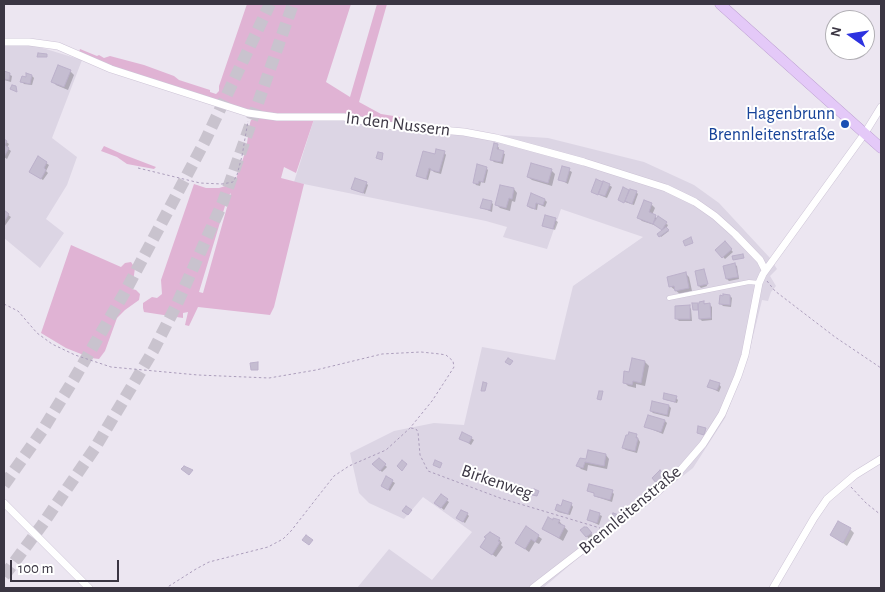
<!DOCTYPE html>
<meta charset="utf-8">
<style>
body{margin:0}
#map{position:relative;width:885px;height:592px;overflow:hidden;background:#ece6f1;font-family:"Alegreya Sans",sans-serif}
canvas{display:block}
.frame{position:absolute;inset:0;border:5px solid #3b3643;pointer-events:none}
.north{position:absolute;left:825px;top:10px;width:50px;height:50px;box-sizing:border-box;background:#fff;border:1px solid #b1afb4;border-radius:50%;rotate:283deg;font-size:14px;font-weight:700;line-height:20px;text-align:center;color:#3b3643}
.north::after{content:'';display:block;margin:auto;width:18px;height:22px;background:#2d32e0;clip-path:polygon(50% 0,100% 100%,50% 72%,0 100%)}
.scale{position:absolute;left:10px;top:560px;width:109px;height:22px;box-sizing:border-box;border:2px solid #3b3643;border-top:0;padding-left:6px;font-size:15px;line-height:18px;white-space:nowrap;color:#3b3643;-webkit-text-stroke:4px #fff;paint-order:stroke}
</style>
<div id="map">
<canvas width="885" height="592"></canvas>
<div class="frame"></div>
<div class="north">N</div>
<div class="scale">100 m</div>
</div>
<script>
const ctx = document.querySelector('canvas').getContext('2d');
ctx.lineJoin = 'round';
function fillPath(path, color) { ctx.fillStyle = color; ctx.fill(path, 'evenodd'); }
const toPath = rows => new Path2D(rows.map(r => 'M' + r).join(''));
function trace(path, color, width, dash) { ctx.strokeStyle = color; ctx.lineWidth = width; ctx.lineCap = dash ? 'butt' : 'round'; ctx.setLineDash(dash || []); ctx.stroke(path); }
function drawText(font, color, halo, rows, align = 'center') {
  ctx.font = font + ' "Alegreya Sans",sans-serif'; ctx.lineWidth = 4; ctx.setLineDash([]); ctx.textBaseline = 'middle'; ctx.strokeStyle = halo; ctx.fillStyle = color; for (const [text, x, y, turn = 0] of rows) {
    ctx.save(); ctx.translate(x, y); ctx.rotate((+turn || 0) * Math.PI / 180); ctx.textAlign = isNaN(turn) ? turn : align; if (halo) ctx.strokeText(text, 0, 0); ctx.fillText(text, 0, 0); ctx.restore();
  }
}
fillPath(toPath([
 [4,42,26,43,82,60,52,138,77,157,67,185,46,219,64,233,40,268,4,238],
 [314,119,338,119,382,127,548,138,644,162,694,185,719,203,770,258,777,269,770,276,776,286,771,292,768,301,762,300,748,357,725,418,693,468,577,559,543,588,357,588,389,549,432,580,472,532,423,497,404,519,369,503,359,493,350,453,394,431,434,423,464,425,482,347,555,360,573,286,643,237,561,209,547,249,503,237,507,227,486,221,294,182]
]), '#dcd5e4');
fillPath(toPath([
 [247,4,351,4,326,82,350,97,377,4,387,4,359,102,381,114,400,117,399,123,381,122,349,114,271,114,252,111,123,71,79,52,80,49,97,56,99,55,104,58,110,56,144,65,174,76,179,80,210,90,210,92,216,94,219,91,219,86],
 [255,118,314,119,296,173,284,167,281,178,304,184,274,307,270,315,198,307,189,326,185,325,188,312,183,313,183,318,144,312,143,308,143,303,152,297,157,298,162,294,161,280,194,184,206,188,219,188,232,184,235,182,246,150,250,123,251,120],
 [231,193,203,293,199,292,228,196],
 [104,146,122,154,156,167,154,169,127,164,117,157,101,151],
 [71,245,121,267,125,263,131,262,135,268,132,289,136,290,140,294,139,300,125,310,117,318,105,351,99,359,91,358,66,348,41,333]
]), '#e0b3d4');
fillPath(toPath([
 [58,66,70,71,74,75,68,90,56,85,53,81],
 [4,72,12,76,11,82,4,80],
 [32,76,34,78,32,85,24,84,22,81],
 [4,140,9,144,7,148,11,151,7,159,4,157],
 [497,145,499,148,498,151,505,154,503,164,494,162,491,159],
 [444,152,446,155,441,174,434,172,431,169,428,180,418,176,436,155],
 [39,158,49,165,46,171,48,173,43,180,33,174],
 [563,167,572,172,568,184,559,179],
 [486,168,488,170,485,183,481,182,480,186,476,185,474,182],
 [551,170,555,174,552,186,532,180,528,177],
 [366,183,368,185,365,194,353,188],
 [609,185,612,187,607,198,592,192],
 [514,189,517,193,515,202,512,201,510,211,500,208,497,205],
 [623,189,636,192,638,194,634,205,619,200],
 [532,195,545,200,547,202,545,207,538,204,537,210,530,208,528,206],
 [491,202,493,204,492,212,482,208],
 [651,204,655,208,652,215,668,225,666,229,669,231,661,237,659,234,664,231,657,226,642,221,639,218],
 [4,212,11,217,4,227],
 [555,220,558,222,555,230,543,225],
 [725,243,733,252,725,259,717,250],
 [734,264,737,266,739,279,729,281,727,279],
 [704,270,707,286,701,288,699,286,696,272],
 [686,274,689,277,692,291,680,294,670,286],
 [730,296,732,298,731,307,723,306,721,304],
 [701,303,709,304,712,307,712,320,702,321,700,319,699,310,694,310,697,304,698,305],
 [689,306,691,309,692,321,679,321,677,319],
 [633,360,645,362,649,366,645,386,636,384,636,388,628,386,624,382,630,373],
 [719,384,721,387,719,392,709,387],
 [664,398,676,398,678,400,677,403,666,400],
 [653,402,669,406,671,408,669,417,653,413,651,411],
 [665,421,667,423,663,434,646,427],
 [636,435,640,442,637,453,626,450,623,448],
 [461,438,471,438,474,440,471,445],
 [606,455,609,459,607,469,588,465,587,471,581,469,578,466,587,460],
 [379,460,387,467,382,472,374,464],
 [660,472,667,479,660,485,653,478],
 [387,478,395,483,390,491,385,488],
 [588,490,612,492,614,494,612,502,597,497,595,494],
 [441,496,449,502,444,510,438,505],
 [571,504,573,507,570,515,558,512,556,510],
 [591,511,602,516,599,525,588,520],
 [467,514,469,516,465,523,460,520],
 [553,521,559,521,568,531,563,541,544,529],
 [850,529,854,533,847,546,832,535],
 [582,530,589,531,593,536,589,539],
 [538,536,542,539,539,544,535,542,529,552,517,543],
 [499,539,502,543,501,545,503,547,496,557,482,547]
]), '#0003');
const building = toPath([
 [38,53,47,54,47,57,37,57,38,53],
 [58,65,71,70,64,87,51,82,58,65],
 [4,71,10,73,9,80,4,79,4,71],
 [26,73,32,75,30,84,20,82,22,76,26,77,26,73],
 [12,85,16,86,17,92,10,89,12,85],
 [4,139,7,141,5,145,9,148,4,157,4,139],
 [494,143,498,144,497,149,504,151,501,162,490,160,494,143],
 [436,149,445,151,439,172,431,170,431,169,429,168,426,179,416,176,423,151,435,154,436,149],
 [378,152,383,153,382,160,376,158,378,152],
 [38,156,47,162,44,168,46,170,41,179,29,172,38,156],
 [531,163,552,169,548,183,527,177,531,163],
 [477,164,487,167,483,182,479,181,478,184,473,183,477,164],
 [562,166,570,168,566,182,558,180,562,166],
 [355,178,367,182,363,193,351,189,355,178],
 [596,179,603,182,598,195,591,192,596,179],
 [603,181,610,184,605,196,598,194,603,181],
 [500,185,514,188,512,199,509,198,506,208,495,205,500,185],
 [623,187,629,190,624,203,618,200,623,187],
 [630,189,637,191,632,204,625,201,630,189],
 [531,193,545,199,543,205,536,203,535,209,527,206,531,193],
 [483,199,492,201,490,210,480,208,483,199],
 [644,200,652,203,649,212,656,215,653,224,637,218,644,200],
 [4,210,9,214,4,222,4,210],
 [545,215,556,218,553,229,542,226,545,215],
 [658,216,667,222,662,230,653,224,658,216],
 [666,227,669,230,659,237,657,234,666,227],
 [691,237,693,243,685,246,683,241,691,237],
 [725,241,732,249,722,258,715,250,725,241],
 [743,254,744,258,733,260,732,256,743,254],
 [735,263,738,277,726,279,723,266,735,263],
 [704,269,708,284,698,286,695,271,704,269],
 [686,272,689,288,675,291,674,286,669,287,667,277,686,272],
 [723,294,730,295,730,305,719,304,720,295,723,296,723,294],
 [704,301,704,304,710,303,711,318,699,319,698,304,699,304,699,302,704,301],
 [692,303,698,303,698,310,693,310,692,303],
 [690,305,690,319,675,319,675,306,690,305],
 [508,358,513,361,510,365,505,362,508,358],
 [632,358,645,361,641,383,633,381,632,385,623,383,624,371,629,372,632,358],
 [258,362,258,370,251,370,250,363,258,362],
 [710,380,720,383,717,390,707,387,710,380],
 [483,382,487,383,485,391,481,391,483,382],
 [599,391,603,391,601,400,597,399,599,391],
 [664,393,677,396,675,402,663,399,664,393],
 [652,401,669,405,667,415,650,411,652,401],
 [648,415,665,420,661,432,644,427,648,415],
 [698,426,706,428,704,435,697,433,698,426],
 [462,432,472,437,469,443,459,439,462,432],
 [629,432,637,434,636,438,638,438,635,451,622,448,626,435,628,435,629,432],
 [588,450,606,454,604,466,585,462,583,468,576,466,580,458,586,459,588,450],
 [379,458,386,464,380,471,372,464,379,458],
 [402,460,407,464,402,471,397,466,402,460],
 [435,460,442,463,440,468,433,465,435,460],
 [184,466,193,470,189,475,181,469,184,466],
 [660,470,665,477,657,484,652,478,660,470],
 [386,476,393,480,388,490,381,486,386,476],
 [589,484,613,490,610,500,594,496,594,493,587,491,589,484],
 [534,489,539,491,537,496,532,495,534,489],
 [441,494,448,499,441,508,434,503,441,494],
 [563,500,572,503,568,514,555,510,557,504,561,506,563,500],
 [406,506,412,510,408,515,402,511,406,506],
 [461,510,468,513,463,522,456,518,461,510],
 [590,510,600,513,597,523,587,520,590,510],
 [613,513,619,515,615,520,610,518,613,513],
 [548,517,553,520,553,518,560,520,558,523,565,526,559,538,542,529,548,517],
 [838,521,851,528,843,543,830,535,838,521],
 [526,526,539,535,535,542,531,539,525,549,515,543,526,526],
 [584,527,587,527,592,533,586,537,580,530,584,527],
 [490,532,500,538,498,541,500,542,492,555,480,547,486,538,484,537,490,532],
 [306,535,313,540,309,545,302,540,306,535]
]);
fillPath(building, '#c5bdd1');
trace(building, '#bcb1cb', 1);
trace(toPath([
 [4,485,42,431,74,379,125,292,205,141,270,4],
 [4,576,42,525,95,448,153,351,176,306,223,202,293,4]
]), '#c9c3ce', 12, [12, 6]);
const lane = toPath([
 [669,298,749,282,759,283]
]);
const street = toPath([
 [4,42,29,42,58,46,111,69,248,113,277,117,344,117,384,125,464,132,496,138,584,162,666,188,695,202,715,216,735,234,760,260,765,270],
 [4,503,89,588],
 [533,588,655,494,678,473,703,444,722,414,738,376,745,355,759,283,763,274,865,133,881,107],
 [773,588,814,518,827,499,855,475,881,459]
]);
const secondary = toPath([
 [720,4,881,148]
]);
trace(lane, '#cdc4d6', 5);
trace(street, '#cdc4d6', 8);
trace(secondary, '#b99cce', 11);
trace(toPath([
 [138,168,200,183,222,184,233,182,237,175,242,156,248,121],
 [4,259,4,276],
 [767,281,775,291,835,337,881,368],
 [4,297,5,296],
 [4,304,18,311,37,333,52,344,75,355,111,367,198,375,269,378,316,370,382,354,421,352,440,354,446,355,453,361,454,367,447,378,432,401,410,428,386,450,349,466,334,476,291,531,283,539,268,547,209,562,196,569,166,588],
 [411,428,416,429,418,432,420,455,428,471,500,498,600,528],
 [851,487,866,503,881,515]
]), '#ab9dbb', 1, [2.5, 2.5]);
trace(lane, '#fff', 4);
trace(street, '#fff', 7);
trace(secondary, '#e4c9f8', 10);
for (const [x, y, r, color] of [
 [845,124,5,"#1a4fb4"]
]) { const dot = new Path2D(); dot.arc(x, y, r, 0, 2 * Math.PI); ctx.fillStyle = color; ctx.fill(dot); trace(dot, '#fff', 2); }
drawText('18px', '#164399', '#fff', [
 ["Hagenbrunn",835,114],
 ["Brennleitenstraße",835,135]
], 'right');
drawText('18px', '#3b3643', '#fff', [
 ["In den Nussern",398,124,7],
 ["Birkenweg",497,482,19],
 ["Brennleitenstraße",630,510,-40]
]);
</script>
